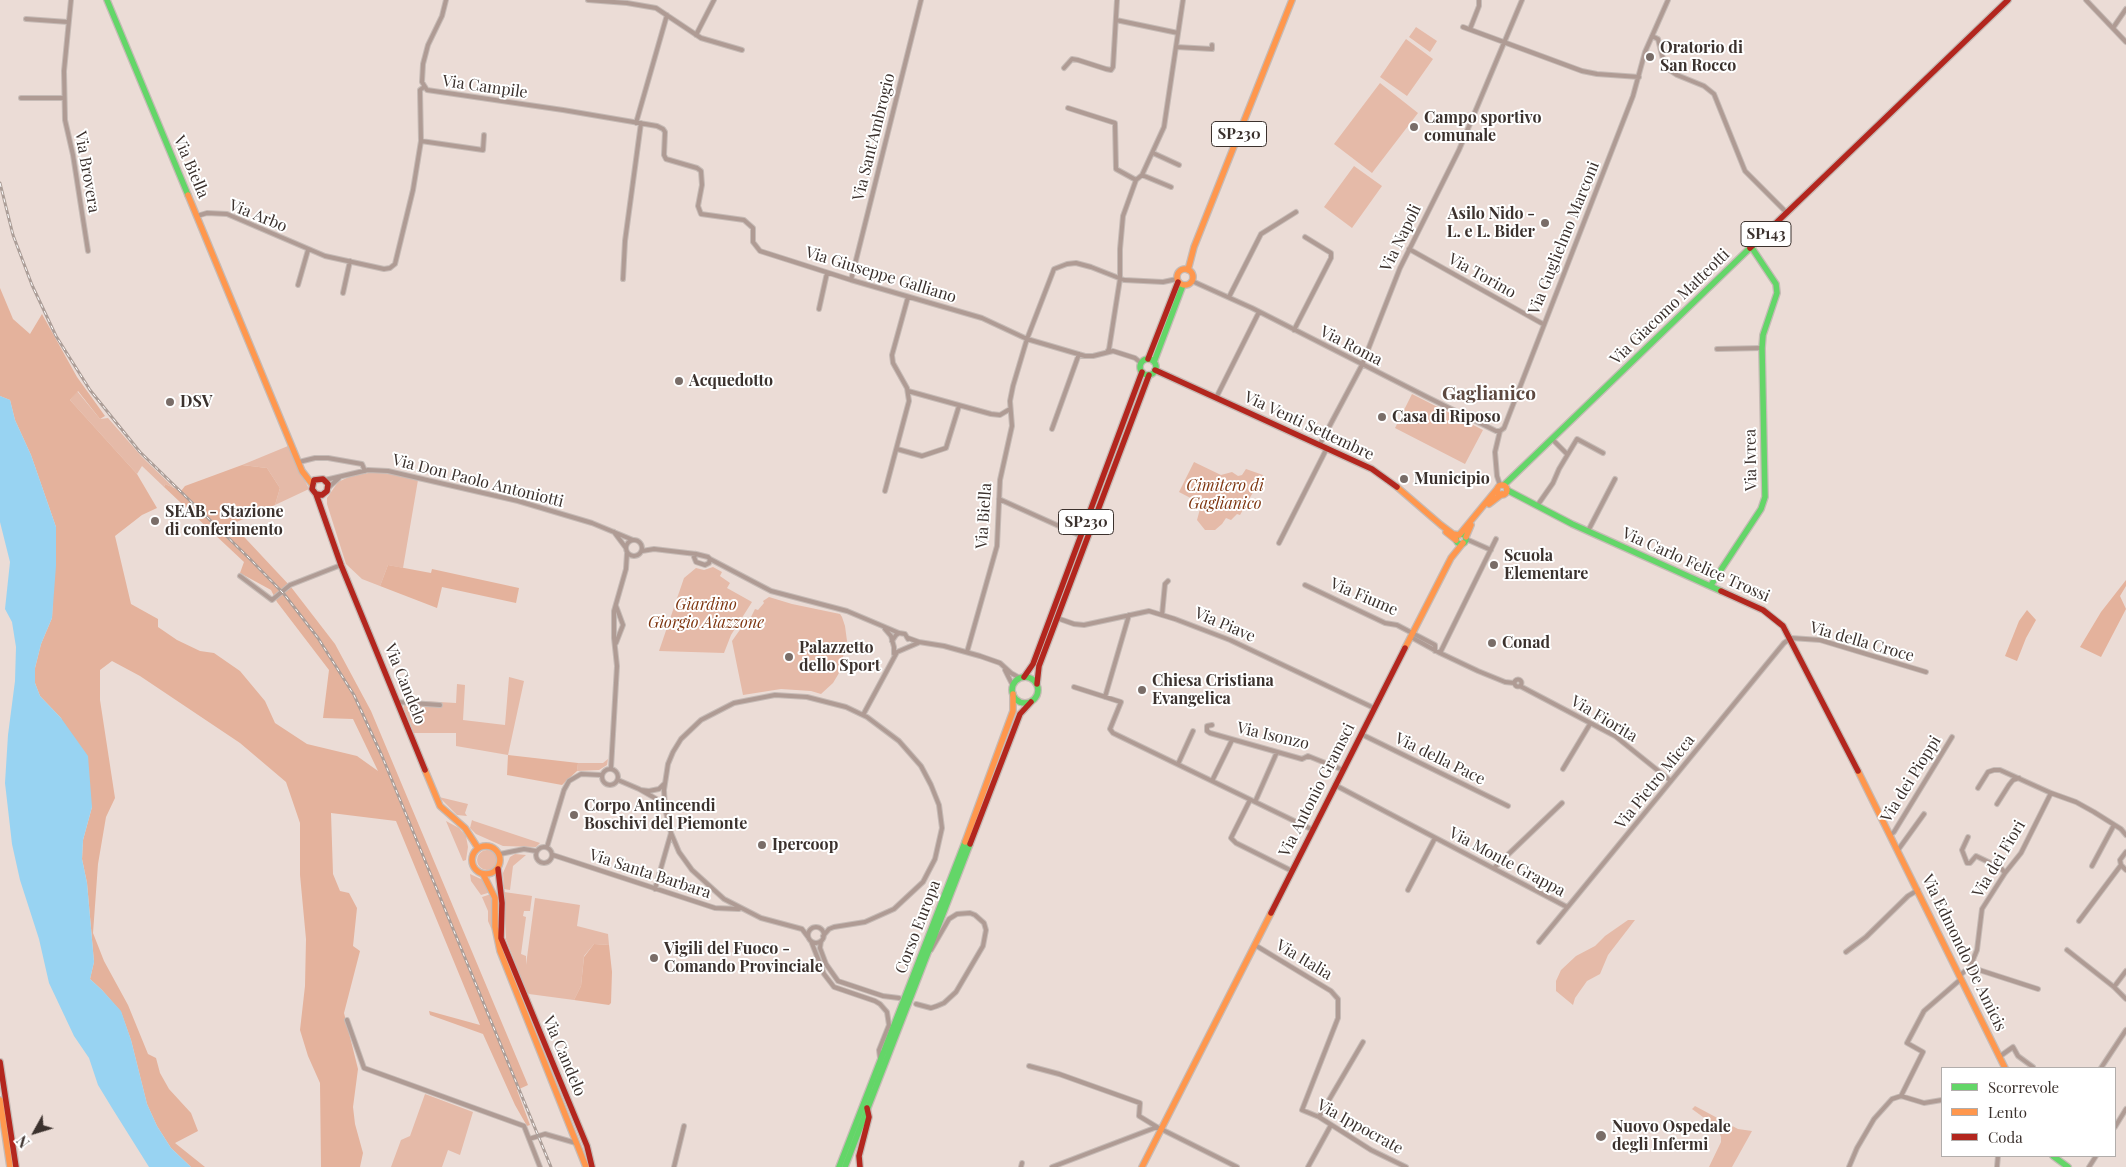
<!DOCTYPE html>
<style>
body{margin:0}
#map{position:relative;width:2126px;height:1167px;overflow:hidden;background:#ebdcd6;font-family:"Playfair Display",serif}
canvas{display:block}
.legend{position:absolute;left:1941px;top:1067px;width:175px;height:90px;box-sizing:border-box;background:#fff;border:1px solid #b1adab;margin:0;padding:6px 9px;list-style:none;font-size:15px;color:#3b312d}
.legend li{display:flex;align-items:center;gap:10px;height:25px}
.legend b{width:25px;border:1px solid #b1adab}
.north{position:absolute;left:10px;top:1107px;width:50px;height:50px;-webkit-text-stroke:4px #fff;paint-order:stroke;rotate:231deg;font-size:14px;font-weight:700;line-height:20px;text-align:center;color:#3b312d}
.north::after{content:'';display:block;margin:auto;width:18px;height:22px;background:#3b312d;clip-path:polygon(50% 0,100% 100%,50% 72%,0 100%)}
</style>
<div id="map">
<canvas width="2126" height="1167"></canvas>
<ul class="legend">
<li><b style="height:6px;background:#63d668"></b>Scorrevole</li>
<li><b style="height:6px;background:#ff974d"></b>Lento</li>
<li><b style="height:6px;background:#b3261e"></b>Coda</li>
</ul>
<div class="north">N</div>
</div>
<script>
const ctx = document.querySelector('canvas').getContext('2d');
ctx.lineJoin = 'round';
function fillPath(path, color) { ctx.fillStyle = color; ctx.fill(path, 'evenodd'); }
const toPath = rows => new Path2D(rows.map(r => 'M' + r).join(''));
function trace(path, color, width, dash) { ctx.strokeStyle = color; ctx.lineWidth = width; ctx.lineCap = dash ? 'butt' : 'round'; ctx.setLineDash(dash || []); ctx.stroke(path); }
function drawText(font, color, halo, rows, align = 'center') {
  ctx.font = font + ' "Playfair Display",serif'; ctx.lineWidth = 4; ctx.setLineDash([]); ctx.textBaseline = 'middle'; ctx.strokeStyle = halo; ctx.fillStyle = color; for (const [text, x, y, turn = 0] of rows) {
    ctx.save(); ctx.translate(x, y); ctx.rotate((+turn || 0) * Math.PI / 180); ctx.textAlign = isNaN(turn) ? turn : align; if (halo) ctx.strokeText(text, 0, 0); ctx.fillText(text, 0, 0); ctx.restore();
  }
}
fillPath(toPath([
 [1416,27,1437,41,1430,52,1409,37],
 [1406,39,1433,59,1407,96,1380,77],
 [1380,83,1418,113,1372,173,1334,144],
 [1354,166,1382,186,1352,228,1324,207],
 [77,391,100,419,108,418,142,457,174,488,165,484,164,487,142,466,137,474,70,400],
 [1412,394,1483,430,1465,464,1395,428],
 [288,446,309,489,275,505,280,488,267,468,242,465],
 [1194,462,1221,475,1232,472,1238,476,1242,475,1246,469,1263,475,1240,515,1237,514,1231,520,1226,518,1222,524,1215,530,1205,530,1197,520,1200,509,1204,505,1179,492],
 [368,473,388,473,418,480,403,568,388,565,380,586,362,579,346,564,327,504,327,498,338,482,351,476],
 [713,567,722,572,720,576,730,583,727,588,752,602,731,635,724,653,659,651,684,578,696,568,704,570],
 [769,597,792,604,840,614,842,617,845,626,847,641,839,673,833,683,821,694,811,691,781,689,743,695,732,641,744,624,747,625,755,609,758,610,764,603,763,601],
 [509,677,524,681,508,755,456,746,456,733,414,733,404,709,404,700,456,703,457,684,465,685,463,720,505,725],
 [608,759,607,765,599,770,577,771,578,763,603,763],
 [439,797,468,804,465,813,467,816,457,815],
 [472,820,474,821,540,843,536,847,503,846,476,834,470,828],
 [446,821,459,828,466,836,468,847,466,860,463,861],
 '477 860a10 10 0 1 1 20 0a10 10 0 1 1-20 0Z',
 [515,854,526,855,513,866,510,890,504,889,503,873,510,857],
 [470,874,483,880,491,892,481,895,471,881],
 [504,892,532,896,530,911,524,911,523,916,526,917,521,954,526,956,526,965,535,898,580,905,577,926,608,934,609,945,594,944,584,956,581,986,574,1000,529,994,526,991,506,939],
 [491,894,492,905,491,928,488,921,488,911,482,897],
 [1628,920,1635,920,1608,955,1600,974,1587,981,1575,998,1573,1005,1556,991,1556,981,1561,970,1576,956,1595,946,1605,936],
 [425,1094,473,1112,460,1155,448,1150,442,1167,391,1167,401,1140,410,1136],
 [1695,1106,1738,1129,1752,1131,1732,1167,1709,1167,1721,1142,1721,1137,1718,1128,1692,1109]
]), '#e5baa8');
fillPath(toPath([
 [0,288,13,319,30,334,42,314,77,377,105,416,100,419,78,391,70,400,137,474,157,508,142,515,115,536,131,604,158,619,158,627,177,640,200,651,214,653,240,671,265,701,275,723,307,744,357,756,378,771,353,719,323,718,329,670,277,602,271,590,240,573,244,562,164,487,165,484,181,491,185,486,242,465,267,468,280,488,275,505,232,524,291,587,335,644,371,711,528,1085,517,1090,530,1125,527,1126,515,1105,483,1034,430,1015,429,1011,480,1025,396,821,331,813,333,874,340,891,349,893,357,908,353,946,360,951,344,1013,358,1069,353,1107,355,1124,363,1153,360,1167,321,1167,320,1083,308,1056,300,1030,305,986,306,939,300,875,300,823,286,782,240,743,140,676,112,661,100,670,100,700,115,798,106,817,98,864,93,933,104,961,128,1005,148,1054,156,1058,160,1073,169,1089,191,1113,198,1131,175,1143,205,1167,191,1167,171,1148,157,1126,147,1104,131,1040,121,1012,102,990,90,979,94,962,87,883,82,859,83,840,92,807,61,718,40,696,35,683,35,668,41,644,52,618,56,527,31,455,15,420,10,400,0,396],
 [388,565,431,573,432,569,519,588,516,603,442,587,437,608,380,586],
 [2126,580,2126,586,2120,596,2126,609,2101,657,2080,647,2101,612],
 [2027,610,2036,620,2026,638,2017,661,2005,656,2019,621],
 [508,755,578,763,577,771,562,785,507,775],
 [594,944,609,945,612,972,611,1003,609,1005,574,1000,581,986,584,957]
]), '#e4b29c');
fillPath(toPath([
 [0,396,10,400,15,420,31,455,56,527,56,566,52,618,41,644,35,668,35,683,40,696,61,718,88,756,92,807,83,840,82,859,87,883,94,962,90,979,102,990,121,1011,131,1040,147,1104,157,1126,171,1148,191,1167,149,1167,112,1108,98,1085,89,1058,74,1036,49,983,39,939,20,880,12,844,5,783,8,735,15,681,16,647,12,622,5,609,10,562,0,522]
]), '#98d3f2');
const street = toPath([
 [71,0,64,71,65,120,73,155,88,251],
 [446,0,442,16,428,45,423,64,422,82,427,90,563,110,657,126,663,129,665,132,664,155,666,159,697,168,701,171,702,185,698,206,701,214,744,220,753,228,753,242,760,251,851,280,982,318,1027,339,1051,346,1085,356,1093,356,1113,351,1135,358,1141,363],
 [588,0,627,3,656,8,701,38,742,50],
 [2086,0,2126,42],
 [26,19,68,22],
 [1116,20,1178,33],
 [1463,27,1582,71,1597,74,1639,77],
 [2113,28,2126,9],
 [1470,29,1479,6,1479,0],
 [696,35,714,0],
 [1652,36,1658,39,1665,67,1677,75,1704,86,1714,94,1745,171,1787,213],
 [1176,47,1212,49,1212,45],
 [1064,68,1072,59,1078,60,1106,69,1111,70,1113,67,1117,0],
 [21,98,64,98],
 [1068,108,1115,123,1116,169,1136,180],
 [636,123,667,15],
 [421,141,483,150,484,135],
 [1153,153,1179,165],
 [1142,175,1171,187],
 [197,216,207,213,227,214,325,256,384,269,390,268,395,264,413,190,421,141,420,90,424,87],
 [1409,249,1543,324],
 [623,279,625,241,641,123],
 [851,280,921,0],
 [1192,281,1252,308,1429,398,1496,431,1500,431],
 [298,285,308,250],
 [343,293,350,261],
 [1229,297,1261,234,1296,212],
 [819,309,827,273],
 [1294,330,1331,258,1331,253,1305,237],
 [1717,349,1762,348],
 [1107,352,1109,349,1120,279,1120,249,1123,216,1136,180,1142,175,1164,127,1183,0],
 [908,391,991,414,1000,415,1010,409],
 [1216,398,1259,312],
 [1052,429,1079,354],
 [1553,440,1567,454],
 [1320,444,1362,365,1400,268,1459,150,1522,0],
 [897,449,922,456,946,448,959,406],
 [299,462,315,458,328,458,362,464,365,471],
 [325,480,368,470,388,471,518,501,592,523,633,540],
 [1500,485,1497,476,1495,452,1500,431,1504,428,1633,96,1645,52,1668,0],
 [328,488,339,478],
 [885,491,909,401,907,388,893,363,892,355,908,297],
 [999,499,1081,536],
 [1537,506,1553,483,1559,469,1577,439,1603,453],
 [1588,531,1615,479],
 [614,532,626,548],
 [1466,539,1491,550],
 '626 548a8 8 0 1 1 16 0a8 8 0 1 1-16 0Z',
 [1279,543,1327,448],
 [642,551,654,549,696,554],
 [696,554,708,557,710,559,709,563,705,565,696,562,694,557,696,554],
 [710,559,771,591,847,611,899,633],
 [240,576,272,600,290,585,341,565],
 [1305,585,1385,623,1397,625,1435,645,1435,651],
 [1162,615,1165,584,1168,581],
 [1057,618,1074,624,1084,625,1149,611,1175,619,1230,640,1374,708],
 [885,629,891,636,894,647,894,654],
 [1411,637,1440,653,1478,671,1505,682,1514,683],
 [908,638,919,642,944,646,980,656,1000,663,1011,673,1020,678],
 [892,641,896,635,899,633,905,634,908,639],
 [616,643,623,625,616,606],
 [967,652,997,546,1000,480,1012,426,1010,401,1013,386,1027,339,1054,269,1067,264,1076,263,1091,267,1124,280,1163,282,1177,279],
 [1440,653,1496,539],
 [1005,670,1013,686],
 '1514.5 683a3.5 3.5 0 1 1 7 0a3.5 3.5 0 1 1-7 0Z',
 [1520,686,1615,736,1671,781],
 [1074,687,1121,702,1110,729,1113,733,1313,830],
 [1105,697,1129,615],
 [397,702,440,705],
 [863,715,897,652,918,643],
 [1212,725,1207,726,1207,731,1210,733,1302,759,1308,756,1343,770],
 [1361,734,1508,806],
 [1178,764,1193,731],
 [611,768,617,666,614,638,614,611,626,569,627,553],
 '602 777a8 8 0 1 1 16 0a8 8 0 1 1-16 0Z',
 [1563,769,1590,724],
 [618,780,639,789,660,801,665,807],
 [1212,781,1232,740],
 [1335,785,1567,907],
 [1978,788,1988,772,1994,770,2000,770,2051,793],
 [641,790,649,791,659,789,664,784],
 [1250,800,1231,838,1236,843,1292,871],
 [1255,802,1277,752],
 [1997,804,2009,785,2013,780,2019,778],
 [1890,835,1894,832,1952,737],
 [1968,837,1962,850,1967,863,1970,863,1976,856,2001,868,2005,873],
 '536 855a8 8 0 1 1 16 0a8 8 0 1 1-16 0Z',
 [547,847,564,790,569,781,581,774,601,775],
 [1898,850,1924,814],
 [2126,852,2120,860,2121,865,2126,870],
 [500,854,524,849,536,851],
 [553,855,715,908,739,909],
 [2092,866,2114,825],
 [1494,868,1562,803],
 [655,889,671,833],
 [1408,890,1435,838],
 [2079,921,2121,865],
 '808 935a8 8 0 1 1 16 0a8 8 0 1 1-16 0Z',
 [808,937,802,929,761,918,724,899,692,870,679,852,671,833,665,808,664,790,668,764,673,752,681,739,701,720,734,703,775,695,807,697,846,707,867,717,899,741,921,766,931,785,939,805,942,828,935,859,923,882,894,909,865,922,834,927,829,929,823,936],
 [811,941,824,974,834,987,875,1001,880,1004,887,1012,889,1025,879,1050,880,1058],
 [821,941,820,948,826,964,838,981,883,996,899,998],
 [1539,942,1784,643,1791,638,1820,640,1926,672],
 [1255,945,1331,991,1338,999,1338,1018,1302,1110,1319,1117,1371,1150,1406,1167],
 [2067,950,2114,987,2126,999],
 [1846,952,1866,937,1908,896,1918,890],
 [1970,967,2038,989],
 [1959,976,1970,967,1977,950,1982,909,2005,873,2021,853,2051,793,2076,802,2094,812,2121,829,2126,835],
 [2114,987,2126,971],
 [916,1004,931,1008,937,1006,944,1003,956,992,983,946,986,930,984,923,975,915,970,913,957,914,949,919,931,950],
 [347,1020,364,1068,524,1126,540,1167],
 [1999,1057,2013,1047,2018,1056,2033,1067],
 [1029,1066,1059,1074,1140,1103,1139,1116,1157,1127,1237,1167],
 [2101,1068,2126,1030],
 [1901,1096,1924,1103,1942,1100],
 [1319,1117,1363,1042],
 [2115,1127,2126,1109],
 [529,1139,545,1134,576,1143],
 [674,1167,684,1126],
 [1021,1167,1022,1163],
 [1052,1167,1157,1127],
 [1308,1167,1331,1125],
 [1849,1167,1857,1148,1874,1119,1892,1099,1901,1096,1923,1052,1907,1043,1924,1011,1961,979],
 [1997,1167,1998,1156],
 [2089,1167,2096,1156]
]);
const fast = toPath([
 [107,0,188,195],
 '1140 367a8 8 0 1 1 16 0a8 8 0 1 1-16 0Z',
 [1154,362,1183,285],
 [1504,485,1750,248],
 [1507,490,1572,524,1721,591],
 '1456 539a5 5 0 1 1 10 0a5 5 0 1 1-10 0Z',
 [1711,585,1761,509,1765,497,1762,348,1763,335,1777,293,1776,284,1752,248],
 '1012 690a13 13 0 1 1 26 0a13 13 0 1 1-26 0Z',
 [2053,1156,2068,1167],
 [839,1167,965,842],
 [845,1167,970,844]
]);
const slow = toPath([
 [188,195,302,471,312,484],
 '1177 277a8 8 0 1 1 16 0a8 8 0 1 1-16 0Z',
 [1188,270,1194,247,1292,0],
 '1497 490a5 5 0 1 1 10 0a5 5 0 1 1-10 0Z',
 [1397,487,1441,525,1453,534,1459,535],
 [1489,504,1502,494],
 [1446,532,1456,540],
 [1460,534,1497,489],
 [1466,537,1471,525],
 [1405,648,1451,558,1463,543],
 [425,770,440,806,465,828,478,848],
 [1858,771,2005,1068],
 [965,842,1013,711,1013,694],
 '472 860a14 14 0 1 1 28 0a14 14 0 1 1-28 0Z',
 [483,874,495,898,495,927,500,951,586,1167],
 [0,1100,10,1167],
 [1142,1167,1271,913]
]);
const jam = toPath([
 [1750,248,2008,0],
 [1148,359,1178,282],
 [1155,370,1372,469,1397,487],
 [316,494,322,495,327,491,328,484,323,479,314,480,312,489,316,494,341,565,425,770],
 [1721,591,1763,610,1783,626,1858,771],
 [1024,677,1033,664,1142,372],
 [1037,684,1039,666,1149,375],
 [970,844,1020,714,1031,702],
 [498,869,502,903,501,938,587,1146,592,1167],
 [1271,913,1405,648],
 [0,1062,16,1167],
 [860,1167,859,1156,869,1117,867,1108]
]);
trace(street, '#c6bbb6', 6);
trace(fast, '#c6bbb6', 8);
trace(slow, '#c6bbb6', 8);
trace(jam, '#c6bbb6', 8);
trace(street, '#af9b94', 4);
trace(fast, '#63d668', 5.5);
trace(slow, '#ff974d', 5.5);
trace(jam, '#b3261e', 5.5);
const rail = toPath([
 [0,183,13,235,32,285,56,336,90,390,140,452,250,559,284,594,318,638,354,695,382,756,551,1167]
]);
trace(rail, '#ac9e98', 3);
trace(rail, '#fff', 1, [4]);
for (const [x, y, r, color] of [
 [1650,57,5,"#796d68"],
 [1414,127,5,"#796d68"],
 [1545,223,5,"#796d68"],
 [679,381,5,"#796d68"],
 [170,402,5,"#796d68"],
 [1382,417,5,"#796d68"],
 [1404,479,5,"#796d68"],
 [155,521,5,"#796d68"],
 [1494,565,5,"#796d68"],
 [1492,643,5,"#796d68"],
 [789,657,5,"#796d68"],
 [1142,690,5,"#796d68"],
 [574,815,5,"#796d68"],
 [762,845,5,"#796d68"],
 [654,958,5,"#796d68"],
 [1601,1136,6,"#796d68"]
]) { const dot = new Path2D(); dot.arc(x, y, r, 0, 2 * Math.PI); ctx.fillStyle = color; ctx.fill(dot); trace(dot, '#fff', 2); }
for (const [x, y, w] of [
 [1239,134,55],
 [1766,234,50],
 [1086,522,55]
]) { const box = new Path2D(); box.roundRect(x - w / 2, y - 12.5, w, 25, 4); ctx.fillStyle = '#fff'; ctx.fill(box); trace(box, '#3b312d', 1); }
drawText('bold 15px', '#3b312d', null, [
 ["SP230",1239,134],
 ["SP143",1766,234],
 ["SP230",1086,522]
]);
drawText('bold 16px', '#3b312d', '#fff', [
 ["Oratorio di",1660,48],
 ["San Rocco",1660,66],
 ["Campo sportivo",1424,118],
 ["comunale",1424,136],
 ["Asilo Nido -",1535,214,"right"],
 ["L. e L. Bider",1535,232,"right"],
 ["Acquedotto",689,381],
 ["DSV",180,402],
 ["Casa di Riposo",1392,417],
 ["Municipio",1414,479],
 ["SEAB - Stazione",165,512],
 ["di conferimento",165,530],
 ["Scuola",1504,556],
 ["Elementare",1504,574],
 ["Conad",1502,643],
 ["Palazzetto",799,648],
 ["dello Sport",799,666],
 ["Chiesa Cristiana",1152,681],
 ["Evangelica",1152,699],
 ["Corpo Antincendi",584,806],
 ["Boschivi del Piemonte",584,824],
 ["Ipercoop",772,845],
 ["Vigili del Fuoco -",664,949],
 ["Comando Provinciale",664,967],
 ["Nuovo Ospedale",1612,1127],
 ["degli Infermi",1612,1145]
], 'left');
drawText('16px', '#3b312d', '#fff', [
 ["Via Campile",485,87,8],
 ["Via Sant'Ambrogio",874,137,-76],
 ["Via Biella",191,167,67],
 ["Via Brovera",87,172,80],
 ["Via Arbo",258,216,22],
 ["Via Napoli",1401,238,-64],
 ["Via Guglielmo Marconi",1564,238,-68],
 ["Via Giuseppe Galliano",881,275,17],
 ["Via Torino",1482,276,29],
 ["Via Giacomo Matteotti",1670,307,-44],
 ["Via Roma",1351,346,27],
 ["Via Venti Settembre",1309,426,25],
 ["Via Ivrea",1751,460,-91],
 ["Via Don Paolo Antoniotti",478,481,14],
 ["Via Biella",984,516,-86],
 ["Via Carlo Felice Trossi",1696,565,24],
 ["Via Fiume",1364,597,23],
 ["Via Piave",1225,625,23],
 ["Via della Croce",1862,642,16],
 ["Via Candelo",405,684,68],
 ["Via Fiorita",1604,719,31],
 ["Via Isonzo",1273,736,13],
 ["Via della Pace",1440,759,26],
 ["Via dei Pioppi",1911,779,-58],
 ["Via Pietro Micca",1655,782,-51],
 ["Via Antonio Gramsci",1317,790,-63],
 ["Via dei Fiori",1999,859,-59],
 ["Via Monte Grappa",1507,862,28],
 ["Via Santa Barbara",650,874,18],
 ["Corso Europa",918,927,-69],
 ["Via Edmondo De Amicis",1964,953,64],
 ["Via Italia",1304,960,31],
 ["Via Candelo",564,1056,67],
 ["Via Ippocrate",1360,1127,29]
]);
drawText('italic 16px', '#7e350f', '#fff', [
 ["Cimitero di",1225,486],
 ["Gaglianico",1225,504],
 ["Giardino",706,605],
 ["Giorgio Aiazzone",706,623]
]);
drawText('bold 19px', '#5d483f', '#fff', [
 ["Gaglianico",1489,394]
]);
</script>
